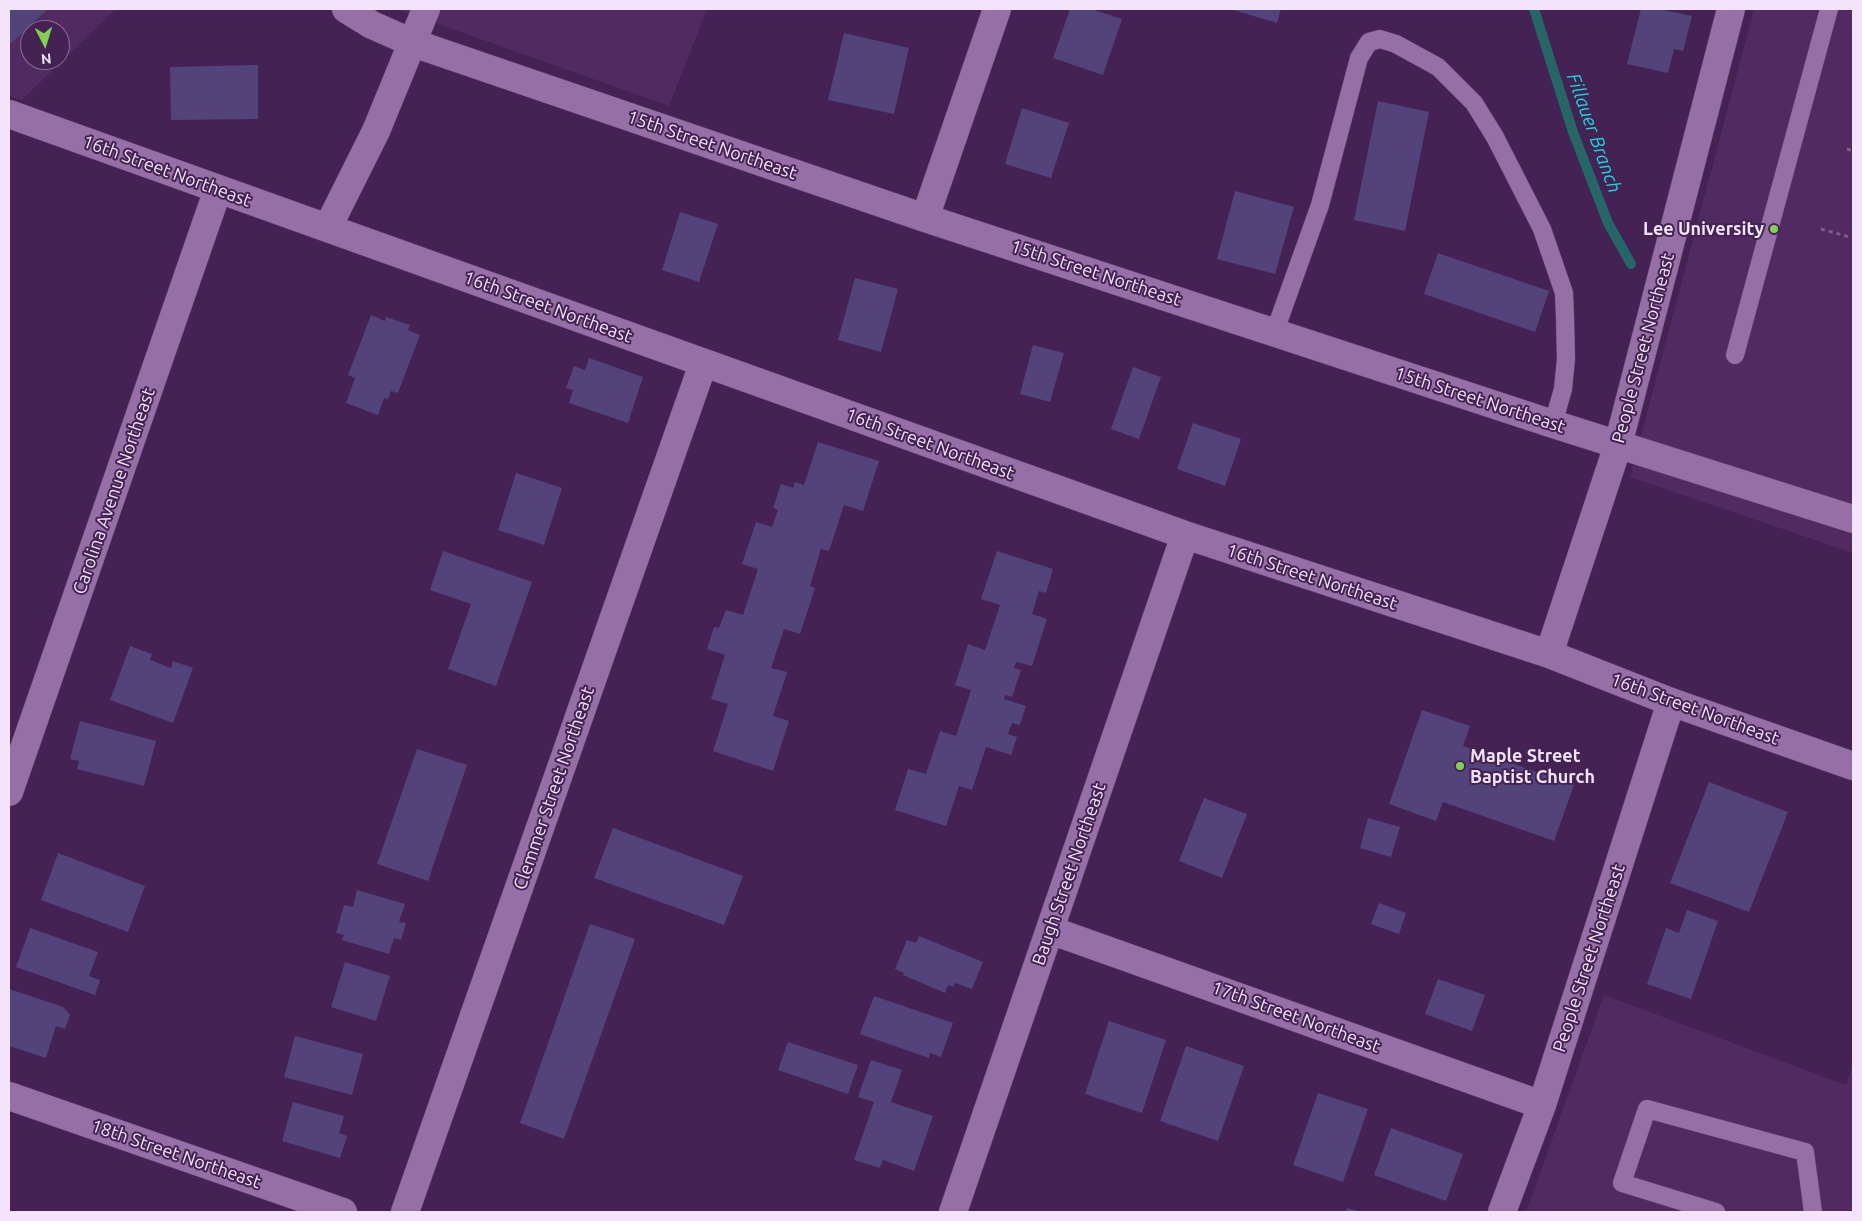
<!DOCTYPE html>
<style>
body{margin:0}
#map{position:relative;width:1862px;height:1221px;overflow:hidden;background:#442253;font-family:Ubuntu,sans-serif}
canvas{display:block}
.frame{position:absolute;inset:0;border:10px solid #f3e3fb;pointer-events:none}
.north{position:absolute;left:20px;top:20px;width:50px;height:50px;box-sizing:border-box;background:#442253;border:1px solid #8a6f96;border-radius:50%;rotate:175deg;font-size:14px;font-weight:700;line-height:20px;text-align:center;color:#f3e3fb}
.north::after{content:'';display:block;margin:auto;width:18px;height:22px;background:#83d04f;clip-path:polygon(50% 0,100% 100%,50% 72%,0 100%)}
</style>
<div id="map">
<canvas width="1862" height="1221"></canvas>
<div class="frame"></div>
<div class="north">N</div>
</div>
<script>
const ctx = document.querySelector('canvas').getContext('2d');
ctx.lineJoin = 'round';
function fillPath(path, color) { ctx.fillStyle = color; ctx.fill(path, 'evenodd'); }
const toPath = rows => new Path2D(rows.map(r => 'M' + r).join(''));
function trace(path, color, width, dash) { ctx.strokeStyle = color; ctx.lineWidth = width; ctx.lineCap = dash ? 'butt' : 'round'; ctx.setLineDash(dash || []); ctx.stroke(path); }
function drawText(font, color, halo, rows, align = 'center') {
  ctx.font = font + ' Ubuntu,sans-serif'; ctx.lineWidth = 4; ctx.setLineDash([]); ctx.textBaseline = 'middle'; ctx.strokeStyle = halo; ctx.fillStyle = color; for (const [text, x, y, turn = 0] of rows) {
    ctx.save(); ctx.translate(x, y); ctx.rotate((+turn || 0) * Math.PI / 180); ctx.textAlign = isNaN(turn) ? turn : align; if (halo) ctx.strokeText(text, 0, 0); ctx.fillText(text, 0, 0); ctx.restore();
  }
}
fillPath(toPath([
 [9,9,116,9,22,100,9,96],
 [30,30,60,30,60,60,30,60],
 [396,9,707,9,669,106],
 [1754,9,1853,9,1853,553,1630,477],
 [1604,995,1846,1085,1853,1064,1853,1212,1526,1212]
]), '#502a60');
trace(toPath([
 [1534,9,1573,132,1608,223,1631,264]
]), '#256666', 10);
fillPath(toPath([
 [9,9,48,9,9,45],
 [1070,9,1091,9,1122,19,1103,75,1053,58],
 [1230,9,1281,9,1277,23],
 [1641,9,1659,9,1692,16,1683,51,1674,49,1668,73,1627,64],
 [844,33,909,48,894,114,828,100],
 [258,65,258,119,171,120,170,67],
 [1378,101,1429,112,1405,231,1354,220],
 [1022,108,1069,123,1051,178,1005,164],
 [1235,191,1294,207,1275,274,1217,259],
 [680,212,718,224,699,282,662,270],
 [1438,253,1549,291,1535,332,1424,294],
 [855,278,898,289,881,352,838,340],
 [371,315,385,321,386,317,410,325,408,330,420,335,398,393,391,391,388,399,384,398,378,415,346,403,355,378,348,375],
 [1033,345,1064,353,1050,402,1020,394],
 [589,358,643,377,628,423,569,403,573,390,566,388,574,366,585,370],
 [1133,367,1161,377,1139,439,1111,429],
 [1193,423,1241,439,1225,486,1177,469],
 [818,442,879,461,863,511,844,505,829,551,821,549,810,586,815,588,800,634,784,629,771,668,787,672,773,716,789,721,773,771,713,751,728,704,711,699,725,655,707,649,714,627,719,628,726,610,743,615,758,569,742,564,756,522,772,527,778,510,773,508,781,484,793,488,795,482,804,485],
 [516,473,562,488,544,545,498,530],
 [443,551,532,582,496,686,448,669,471,604,430,590],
 [997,551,1053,569,1046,593,1039,591,1032,614,1047,619,1032,666,1016,662,1014,668,1021,670,1012,697,1005,695,1004,699,1026,706,1020,725,1012,723,1008,734,1017,737,1011,755,986,747,972,790,959,786,946,826,895,810,908,769,926,774,940,731,956,736,971,690,955,685,968,644,985,650,1000,605,981,599],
 [130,646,152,654,150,660,171,668,173,661,193,668,173,723,110,700],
 [1422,710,1470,726,1463,746,1574,785,1554,841,1443,802,1436,821,1389,804],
 [80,721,156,741,144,786,77,769,79,761,70,759],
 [417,749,467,765,428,881,377,864],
 [1709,782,1788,812,1749,912,1670,883],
 [1204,798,1247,814,1222,878,1179,861],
 [1368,818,1400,827,1391,857,1360,848],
 [613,828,743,876,724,925,594,878],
 [58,853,145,886,128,932,41,900],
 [357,890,405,904,399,922,406,923,401,940,394,938,389,954,342,940,344,935,336,933,344,905,353,907],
 [1379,903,1406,913,1399,934,1371,924],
 [1687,910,1718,921,1691,999,1647,984,1666,928,1679,933],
 [590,924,635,939,564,1139,520,1123],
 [30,928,98,952,89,976,100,980,95,995,16,967],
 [919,936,983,962,972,989,955,983,953,987,948,985,945,993,903,975,904,973,895,969,907,940,916,943],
 [345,962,390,976,376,1021,331,1007],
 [1438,979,1485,995,1472,1031,1425,1014],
 [9,989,63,1007,70,1015,65,1029,56,1026,46,1058,9,1046],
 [874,996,953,1023,941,1057,930,1053,929,1058,860,1034],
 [1109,1021,1166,1040,1142,1113,1085,1094],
 [295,1036,363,1054,352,1095,284,1077],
 [788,1042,858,1065,848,1094,778,1070],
 [1186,1046,1244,1066,1218,1141,1160,1121],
 [871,1060,902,1070,891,1102,933,1116,914,1171,883,1160,880,1168,854,1160,874,1102,858,1097],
 [1318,1093,1368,1109,1343,1182,1293,1165],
 [293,1102,344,1116,339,1133,347,1136,340,1158,282,1141],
 [1391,1128,1463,1154,1446,1201,1374,1175],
 [1347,1208,1361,1212,1346,1212]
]), '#52437b');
const lane = toPath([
 [1275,331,1320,205,1359,58,1369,42,1380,39,1396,44,1438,67,1474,103,1495,137,1542,229,1564,293,1565,318,1566,359,1563,389,1553,424],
 [1735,355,1829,9],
 [1716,1212,1622,1183,1647,1109,1805,1152,1813,1212]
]);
const street = toPath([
 [346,9,372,25,413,43,925,218,1553,424,1853,519],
 [9,114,1185,535,1549,654,1671,702,1853,766],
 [925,218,997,9],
 [328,227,376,131,426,9],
 [1549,654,1618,445,1731,9],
 [9,792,218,189],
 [1050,930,1542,1105],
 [9,1096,343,1212],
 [405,1212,703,364],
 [953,1212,1185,535],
 [1502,1212,1542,1105,1671,702]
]);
trace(lane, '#5e406a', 19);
trace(street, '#5e406a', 29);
trace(toPath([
 [1847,149,1853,151],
 [1821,229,1853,238]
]), '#7c5f88', 3, [4, 4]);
trace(lane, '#956fa6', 18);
trace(street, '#956fa6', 28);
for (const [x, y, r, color] of [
 [1774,229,5,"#83d04f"],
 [1460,766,5,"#83d04f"]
]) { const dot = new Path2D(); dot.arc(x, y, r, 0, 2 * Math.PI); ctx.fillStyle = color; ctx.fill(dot); trace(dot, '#442253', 2); }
drawText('18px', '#f3e3fb', '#442253', [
 ["15th Street Northeast",712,145,19],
 ["16th Street Northeast",167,171,20],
 ["15th Street Northeast",1096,273,18],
 ["16th Street Northeast",548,307,20],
 ["People Street Northeast",1643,348,-75],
 ["15th Street Northeast",1480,400,18],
 ["16th Street Northeast",930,444,20],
 ["Carolina Avenue Northeast",114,491,-71],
 ["16th Street Northeast",1312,577,18],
 ["16th Street Northeast",1695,709,20],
 ["Clemmer Street Northeast",554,788,-71],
 ["Baugh Street Northeast",1069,874,-71],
 ["People Street Northeast",1589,958,-72],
 ["17th Street Northeast",1296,1017,20],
 ["18th Street Northeast",176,1154,19]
]);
drawText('bold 18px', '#f3e3fb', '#442253', [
 ["Lee University",1764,229],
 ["Maple Street",1470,756,"left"],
 ["Baptist Church",1470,777,"left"]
], 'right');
drawText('italic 19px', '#0fdede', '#442253', [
 ["Fillauer Branch",1594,133,70]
]);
</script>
